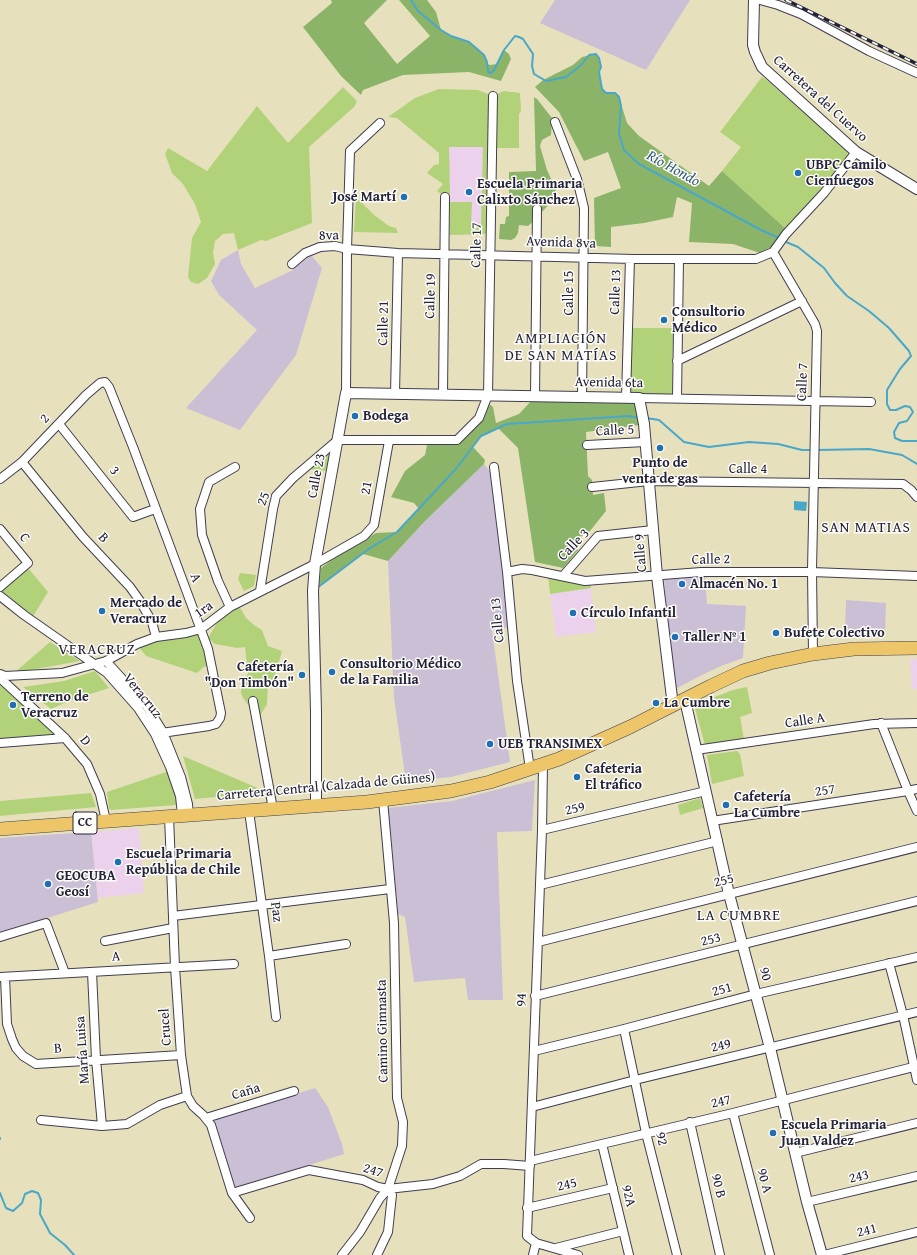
<!DOCTYPE html>
<meta charset="utf-8">
<style>
body{margin:0}
canvas{display:block;background:#e7e0bd}
</style>
<canvas width="917" height="1255"></canvas>
<script>
const ctx = document.querySelector('canvas').getContext('2d');
ctx.lineJoin = 'round';
function fillPath(path, color) { ctx.fillStyle = color; ctx.fill(path, 'evenodd'); }
const toPath = rows => new Path2D(rows.map(r => 'M' + r).join(''));
function trace(path, color, width, dash) { ctx.strokeStyle = color; ctx.lineWidth = width; ctx.lineCap = dash ? 'butt' : 'round'; ctx.setLineDash(dash || []); ctx.stroke(path); }
function drawText(font, color, halo, rows, align = 'center') {
  ctx.font = font + ' "Gentium Book Plus",serif'; ctx.lineWidth = 3; ctx.setLineDash([]); ctx.textBaseline = 'middle'; ctx.strokeStyle = halo; ctx.fillStyle = color; for (const [text, x, y, turn = 0] of rows) {
    ctx.save(); ctx.translate(x, y); ctx.rotate((+turn || 0) * Math.PI / 180); ctx.textAlign = isNaN(turn) ? turn : align; if (halo) ctx.strokeText(text, 0, 0); ctx.fillText(text, 0, 0); ctx.restore();
  }
}
fillPath(toPath([
 [449,147,490,147,486,234,450,235],
 [591,588,596,632,556,637,550,594],
 [910,659,917,659,917,689,912,689],
 [139,828,144,893,98,898,91,832]
]), '#ebd1ec');
fillPath(toPath([
 [555,0,690,0,646,70,540,23],
 [238,250,241,264,255,288,291,271,311,255,322,268,296,355,240,430,186,408,257,330,219,295,211,281,221,260],
 [484,464,492,474,510,627,492,630,510,762,451,777,406,782,394,698,388,561,425,521],
 [705,575,707,604,746,606,743,658,721,666,696,678,677,688,673,680,664,578],
 [846,600,886,603,885,636,846,638,845,634],
 [535,780,532,831,497,832,503,1000,468,1000,465,978,414,982,405,917,398,914,391,834,387,808,452,801],
 [91,832,98,902,0,933,0,838],
 [315,1088,328,1107,342,1144,344,1154,234,1189,213,1120]
]), '#cbbfd6');
fillPath(toPath([
 [762,77,768,81,846,150,849,157,786,229,722,171,741,147,720,132],
 [343,87,357,101,354,107,309,147,312,223,266,241,261,240,238,250,234,233,223,234,215,241,213,253,215,264,207,278,198,284,191,282,188,277,192,238,201,222,195,204,183,184,172,173,165,154,168,148,207,171,257,106,288,143],
 [439,89,478,90,493,96,504,91,520,93,521,111,519,114,519,148,489,148,486,234,450,235,450,202,472,202,471,225,481,225,483,147,449,147,450,194,445,197,437,191,443,184,427,173,434,165,439,164,439,153,397,118,388,117,415,98],
 [356,197,374,215,389,226,396,228,398,233,354,232],
 [631,328,673,328,672,394,630,394],
 [331,448,328,471,308,469],
 [28,568,48,592,32,618,0,591],
 [240,573,256,575,254,586,244,591,238,579],
 [548,577,580,584,591,585,591,588,550,594],
 [238,607,241,609,246,618,254,625,262,630,268,646,282,651,274,679,268,684,267,704,260,716,256,716,243,698,241,693,241,688,248,673,245,647,237,648,215,644,208,638,220,618,233,608],
 [196,634,200,635,206,655,208,667,205,666,197,673,146,656,138,646,150,641],
 [50,642,80,661,14,673],
 [95,671,109,688,69,701,51,709,23,687,64,681],
 [0,682,54,730,53,734,48,735,0,739],
 [747,687,752,713,740,717,744,739,705,745,694,705,733,690],
 [737,751,740,754,744,776,712,784,707,755],
 [183,756,267,792,195,799],
 [169,771,178,800,178,803,176,805,111,810,109,808,107,792],
 [91,793,96,807,0,816,0,801],
 [700,798,703,808,680,815,678,805]
]), '#b1d279');
fillPath(toPath([
 [331,0,387,0,364,23,397,64,430,36,399,0,427,0,436,12,441,30,451,36,469,42,484,55,487,64,490,65,497,64,504,50,509,54,511,59,501,81,469,72,403,75,363,90,361,95,341,76,303,27,332,3],
 [596,54,599,58,601,67,599,72,602,89,606,93,615,93,619,97,627,123,639,136,709,186,722,171,786,229,771,247,760,253,733,244,689,242,692,203,677,197,673,217,644,223,611,227,611,247,595,246,594,198,621,188,608,152,584,161,559,112,535,87,543,80,573,65,582,57],
 [534,97,537,99,552,118,551,135,542,140,540,146,547,170,556,190,550,203,535,220,528,226,519,225,518,233,515,238,511,240,499,239,500,224,505,224,506,217,509,216,509,172,536,171],
 [533,399,636,400,640,425,586,432,588,476,592,480,593,495,604,493,606,511,590,531,571,542,578,550,563,568,535,562,518,448,498,428,481,436,473,447,485,460,484,464,425,521,388,561,363,554,319,587,321,568,338,555,376,533,397,532,419,509,414,503,391,497,405,471,425,455,427,445,458,444,488,403,493,407,496,423,519,414]
]), '#8cb469');
fillPath(toPath([
 [794,501,807,502,806,511,794,510]
]), '#49a7c8');
trace(toPath([
 [411,0,418,11,441,30,451,36,469,42,476,48,484,55,487,62,488,72,491,73,494,70,504,50,515,36,519,37,523,39,533,54,532,66,534,74,546,81,566,77,581,65,589,55,596,54,599,58,601,67,599,72,602,89,606,93,615,93,619,97,621,106,619,134,624,150,639,164,761,230,779,238],
 [786,242,798,247,824,268,835,283,847,296,869,311,889,328,909,351,911,356,900,369,887,390,887,404,890,410,896,410,905,406,910,407,913,412,907,421,899,423,894,432,895,438,902,441,917,441],
 [646,418,659,420,684,442,709,447,749,442,778,444,802,450,812,450],
 [817,450,869,449,902,455,917,464],
 [317,588,370,548,397,532,455,470,481,436,507,424,629,416,640,418],
 [0,1138,0,1139],
 [0,1193,6,1208,13,1211,22,1203,25,1194,32,1191,38,1193,41,1200,40,1214,50,1233,65,1245,74,1255]
]), '#49a7c8', 2);
const minor = toPath([
 [760,0,778,5,801,14,869,51,917,73],
 [555,122,577,179,584,208,582,397],
 [773,252,815,324,817,331,812,570,813,654],
 [773,252,786,234,824,193,856,152],
 [292,264,305,253,320,247,335,246,347,249,398,253,634,259,756,259,773,252],
 [677,361,802,301],
 [346,393,347,249,350,151,380,123],
 [395,394,398,253],
 [443,395,445,197],
 [535,397,537,209],
 [626,397,630,259],
 [639,398,871,402],
 [677,398,679,259],
 [59,424,133,517,155,509],
 [587,445,645,442],
 [22,462,83,537,130,587,140,601,152,622,156,637],
 [494,467,507,572,517,681,530,769],
 [0,479,22,462,86,395,100,383,105,382,109,387,133,447,208,649,221,713,220,718,216,724,209,726,155,734],
 [592,487,649,481,903,484,911,490,917,497],
 [0,529,28,563,0,587],
 [507,572,522,569,532,570,585,581,701,572,812,572,917,576],
 [563,576,598,536,653,530],
 [260,591,273,509,276,496,293,478,333,444,338,440,457,440,479,418,488,395,493,96],
 [0,596,24,615,107,673,138,708,155,734,170,767,180,796,182,815],
 [230,607,218,581,202,535,200,509,209,482,235,467],
 [106,661,146,705,163,732,181,777,188,804,189,815],
 [0,674,5,676,62,673,106,661,137,644,156,637,186,633,201,629,230,607,315,564,364,536,374,525,389,441],
 [0,678,65,738,87,764,100,794,106,821],
 [253,701,273,809],
 [881,723,908,791,917,811],
 [0,743,65,738],
 [696,750,874,724,917,723],
 [543,765,542,830,527,1236,536,1243,578,1255],
 [249,811,269,956,276,1017],
 [169,816,175,967,181,1055,187,1096,193,1106,203,1115,211,1125,232,1193,250,1218],
 [712,821,908,791,917,789],
 [542,830,706,791],
 [540,885,718,841],
 [173,916,390,889],
 [0,937,46,923,65,973],
 [105,941,173,928],
 [538,942,917,847],
 [269,956,346,944],
 [889,963,903,1015,917,1080],
 [92,972,96,1059,102,1126],
 [0,977,234,964],
 [5,977,7,1024,12,1039,16,1048,23,1056,36,1064,181,1055],
 [535,996,917,901],
 [624,1029,646,1133,677,1255],
 [534,1051,624,1029,756,994,917,957],
 [532,1107,635,1080,917,1012],
 [733,1113,770,1255],
 [206,1118,294,1091],
 [41,1120,102,1126,127,1124,160,1105,187,1096],
 [690,1122,720,1255],
 [602,1144,629,1255],
 [795,1153,917,1123],
 [530,1161,733,1113,917,1066],
 [232,1193,309,1170,363,1180,378,1187,388,1189,433,1184,460,1176,481,1164,504,1164,530,1166],
 [807,1202,917,1176],
 [527,1208,613,1188],
 [556,1248,623,1231],
 [342,1255,360,1232,380,1198,388,1189],
 [377,1255,388,1232,392,1195,388,1189,402,1146,403,1122,397,1098,394,923,383,800],
 [533,1255,536,1243],
 [824,1255,917,1232]
]);
const tertiary = toPath([
 [754,0,753,45,755,52,762,67,856,152,917,189],
 [685,700,729,894,770,1048,807,1202,822,1255],
 [316,806,316,712,313,591,315,564,346,393,639,398,644,424,657,576,673,706]
]);
const primary = toPath([
 [0,829,367,802,451,791,490,782,559,759,630,727,711,686,743,671,770,663,813,654,854,649,917,648]
]);
trace(minor, '#403e4e', 10);
trace(tertiary, '#403e4e', 12);
trace(primary, '#403e4e', 14);
trace(minor, '#fff', 8);
trace(tertiary, '#fff', 10);
trace(primary, '#ecc669', 13);
const rail = toPath([
 [786,0,917,64]
]);
trace(rail, '#22223b', 3.5);
trace(rail, '#fdfcf7', 2, [6]);
for (const [x, y, r, color] of [
 [798,173,4,"#1f6fb2"],
 [469,192,4,"#1f6fb2"],
 [404,197,4,"#1f6fb2"],
 [664,320,4,"#1f6fb2"],
 [355,416,4,"#1f6fb2"],
 [660,448,4,"#1f6fb2"],
 [682,584,4,"#1f6fb2"],
 [102,611,4,"#1f6fb2"],
 [573,613,4,"#1f6fb2"],
 [776,633,4,"#1f6fb2"],
 [675,637,4,"#1f6fb2"],
 [332,672,4,"#1f6fb2"],
 [302,675,4,"#1f6fb2"],
 [656,703,4,"#1f6fb2"],
 [13,705,4,"#1f6fb2"],
 [490,744,4,"#1f6fb2"],
 [577,777,4,"#1f6fb2"],
 [726,805,4,"#1f6fb2"],
 [118,862,4,"#1f6fb2"],
 [48,884,4,"#1f6fb2"],
 [773,1133,4,"#1f6fb2"]
]) { const dot = new Path2D(); dot.arc(x, y, r, 0, 2 * Math.PI); ctx.fillStyle = color; ctx.fill(dot); trace(dot, '#fdfcf7', 1.5); }
for (const [x, y, w] of [
 [85,823,24]
]) { const box = new Path2D(); box.roundRect(x - w / 2, y - 11, w, 22, 3); ctx.fillStyle = '#fdfcf7'; ctx.fill(box); trace(box, '#22223b', 1); }
drawText('bold 13px', '#22223b', null, [
 ["CC",85,823]
]);
drawText('14px', '#22223b', '#fdfcf7', [
 ["Carretera del Cuervo",820,99,42],
 ["8va",329,236,-2],
 ["Avenida 8va",561,243,2],
 ["Calle 17",477,245,-89],
 ["Calle 13",616,292,-88],
 ["Calle 15",569,293,-90],
 ["Calle 19",431,296,-89],
 ["Calle 21",384,323,-89],
 ["Calle 7",803,382,-88],
 ["Avenida 6ta",609,383,1],
 ["2",45,419,-46],
 ["Calle 5",615,431,-3],
 ["Calle 4",748,469],
 ["3",114,471,52],
 ["Calle 23",317,476,-79],
 ["21",367,488,-80],
 ["25",264,499,-69],
 ["C",24,538,51],
 ["B",103,538,48],
 ["Calle 3",574,545,-46],
 ["Calle 9",641,553,-95],
 ["Calle 2",711,560,-1],
 ["A",195,578,69],
 ["1ra",204,610,-35],
 ["Calle 13",498,620,-95],
 ["Veracruz",142,696,51],
 ["Calle A",805,721,-9],
 ["D",85,741,51],
 ["Carretera Central (Calzada de Güines)",326,787,-5],
 ["257",825,791,-9],
 ["259",575,809,-13],
 ["255",724,881,-14],
 ["Paz",276,912,82],
 ["253",711,940,-14],
 ["A",116,957,-3],
 ["90",765,974,75],
 ["251",722,990,-15],
 ["94",522,1000,-88],
 ["Crucel",166,1027,-94],
 ["Camino Gimnasta",383,1031,-91],
 ["249",721,1046,-13],
 ["B",58,1049,-4],
 ["María Luisa",83,1050,-94],
 ["Caña",246,1092,-17],
 ["247",721,1102,-13],
 ["92",661,1139,76],
 ["247",373,1171,18],
 ["243",859,1177,-13],
 ["90 A",764,1181,75],
 ["245",567,1185,-13],
 ["90 B",718,1186,77],
 ["92A",628,1196,77],
 ["241",867,1231,-14]
]);
drawText('bold 14px', '#22223b', '#fdfcf7', [
 ["UBPC Camilo",806,165],
 ["Cienfuegos",806,181],
 ["Escuela Primaria",477,184],
 ["Calixto Sánchez",477,200],
 ["José Martí",396,197,"right"],
 ["Consultorio",672,312],
 ["Médico",672,328],
 ["Bodega",363,416],
 ["Punto de",660,463,"center"],
 ["venta de gas",660,479,"center"],
 ["Almacén No. 1",690,584],
 ["Mercado de",110,603],
 ["Veracruz",110,619],
 ["Círculo Infantil",581,613],
 ["Bufete Colectivo",784,633],
 ["Taller Nº 1",683,637],
 ["Consultorio Médico",340,664],
 ["de la Familia",340,680],
 ["Cafetería",294,667,"right"],
 ["\"Don Timbón\"",294,683,"right"],
 ["Terreno de",21,697],
 ["Veracruz",21,713],
 ["La Cumbre",664,703],
 ["UEB TRANSIMEX",498,744],
 ["Cafeteria",585,769],
 ["El tráfico",585,785],
 ["Cafetería",734,797],
 ["La Cumbre",734,813],
 ["Escuela Primaria",126,854],
 ["República de Chile",126,870],
 ["GEOCUBA",56,876],
 ["Geosí",56,892],
 ["Escuela Primaria",781,1125],
 ["Juan Valdez",781,1141]
], 'left');
drawText('italic 15px', '#345e7a', '#fdfcf7', [
 ["Río Hondo",673,169,29]
]);
ctx.letterSpacing = '1px';
drawText('15px', '#22223b', '#fdfcf7', [
 ["AMPLIACIÓN",561,339],
 ["DE SAN MATÍAS",561,356],
 ["SAN MATIAS",866,528],
 ["VERACRUZ",97,650],
 ["LA CUMBRE",739,916]
]);
ctx.letterSpacing = '0px';
</script>
